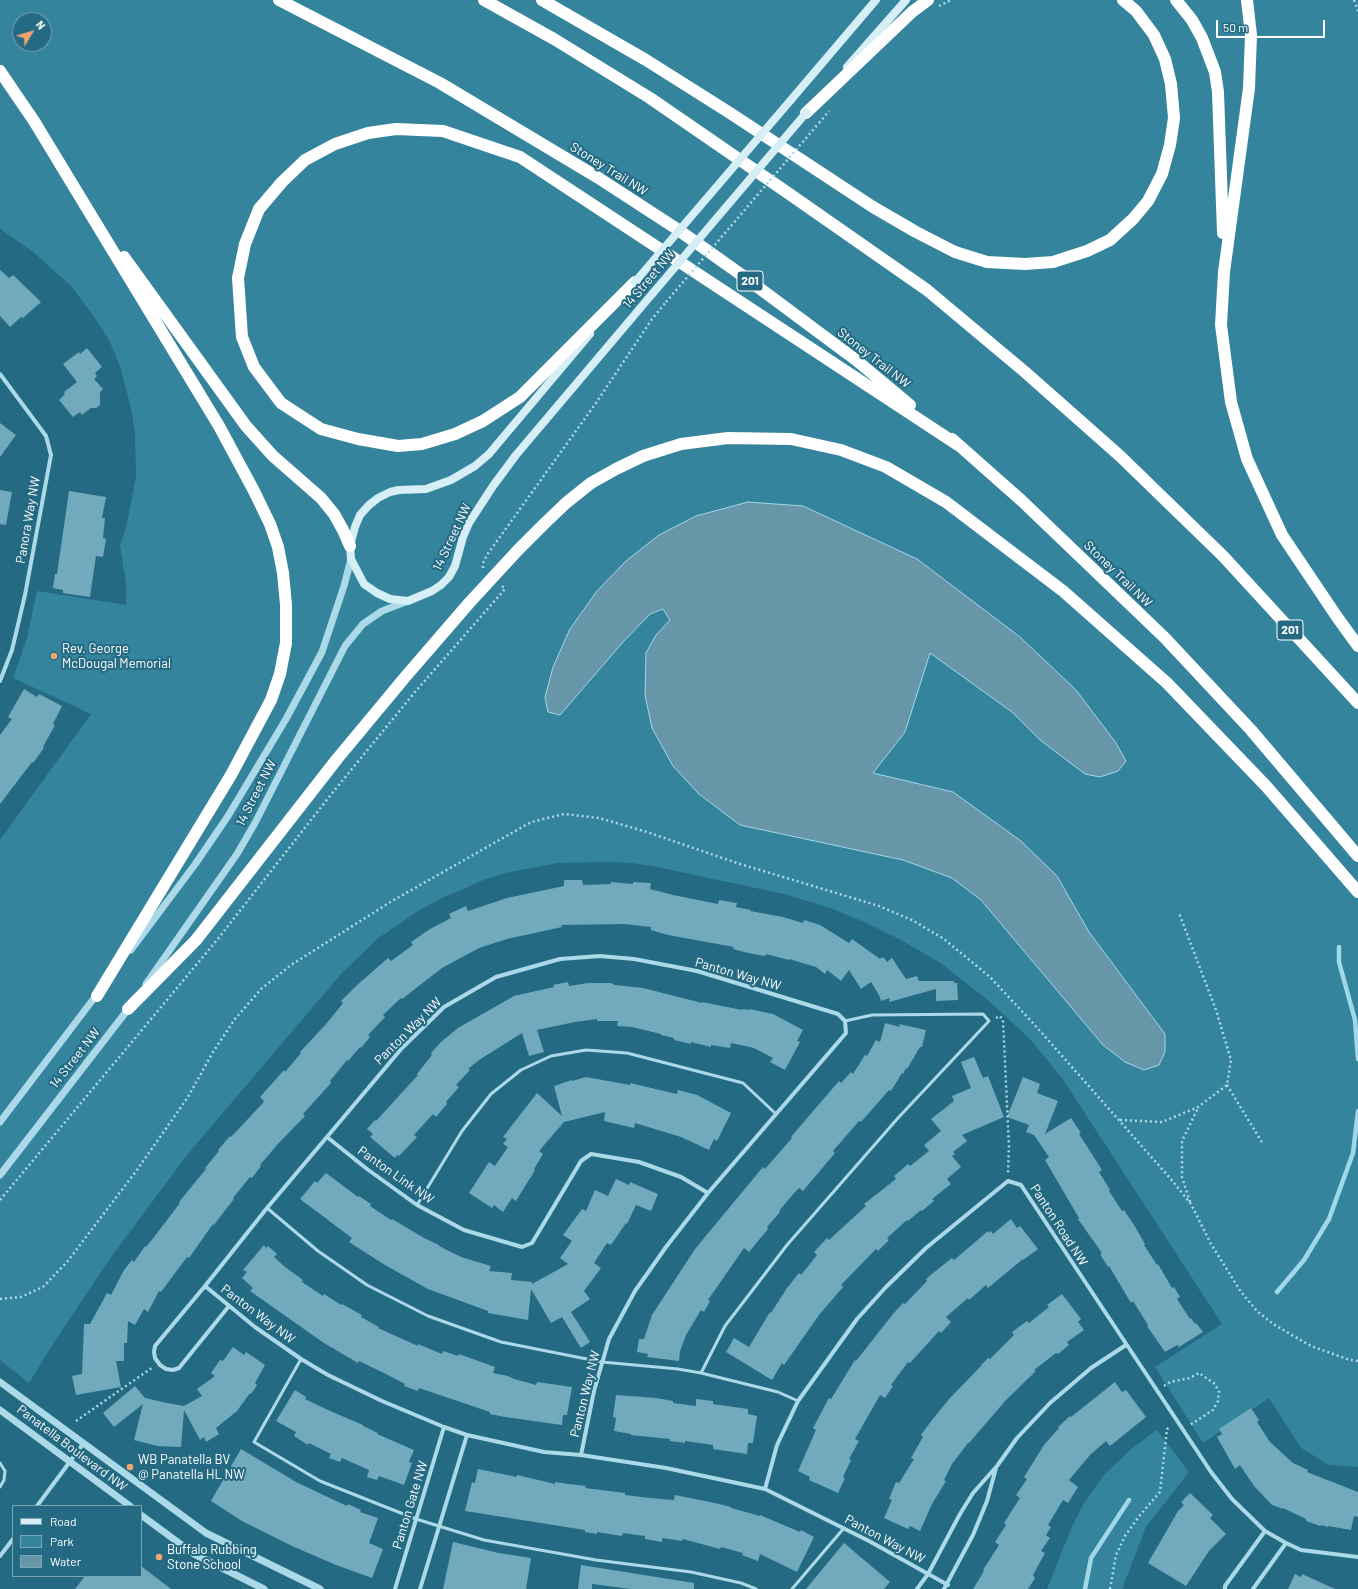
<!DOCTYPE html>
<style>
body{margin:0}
#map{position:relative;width:1358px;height:1589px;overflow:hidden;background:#246a82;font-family:Barlow,sans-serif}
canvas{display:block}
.legend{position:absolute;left:12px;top:1505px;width:130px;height:72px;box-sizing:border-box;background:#246a82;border:1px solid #7ca6b4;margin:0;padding:5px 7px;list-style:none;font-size:12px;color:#fff}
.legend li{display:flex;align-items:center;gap:8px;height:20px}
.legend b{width:20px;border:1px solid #7ca6b4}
.north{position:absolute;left:12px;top:12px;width:40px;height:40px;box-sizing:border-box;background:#246a82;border:1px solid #7ca6b4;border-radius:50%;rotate:52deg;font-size:11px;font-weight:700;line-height:16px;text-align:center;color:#fff}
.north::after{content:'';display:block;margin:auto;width:14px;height:18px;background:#f2a570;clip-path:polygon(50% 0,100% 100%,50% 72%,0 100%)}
.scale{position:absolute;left:1216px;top:20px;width:109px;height:18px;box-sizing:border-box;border:2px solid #fff;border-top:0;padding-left:5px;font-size:12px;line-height:14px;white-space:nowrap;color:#fff;-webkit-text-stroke:3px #246a82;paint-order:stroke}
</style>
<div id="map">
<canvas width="1358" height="1589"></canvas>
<ul class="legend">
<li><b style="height:5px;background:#d6eef6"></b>Road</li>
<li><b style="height:11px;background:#35849e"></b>Park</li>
<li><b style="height:11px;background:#6696a7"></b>Water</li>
</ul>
<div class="north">N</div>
<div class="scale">50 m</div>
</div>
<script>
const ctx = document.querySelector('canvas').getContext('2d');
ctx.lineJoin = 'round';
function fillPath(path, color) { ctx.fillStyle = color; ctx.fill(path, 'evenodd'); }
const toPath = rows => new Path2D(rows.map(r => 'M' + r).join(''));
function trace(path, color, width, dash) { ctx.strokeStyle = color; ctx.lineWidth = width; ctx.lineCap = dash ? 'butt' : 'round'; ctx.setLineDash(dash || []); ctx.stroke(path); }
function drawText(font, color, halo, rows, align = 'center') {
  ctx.font = font + ' Barlow,sans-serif'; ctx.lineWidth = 4; ctx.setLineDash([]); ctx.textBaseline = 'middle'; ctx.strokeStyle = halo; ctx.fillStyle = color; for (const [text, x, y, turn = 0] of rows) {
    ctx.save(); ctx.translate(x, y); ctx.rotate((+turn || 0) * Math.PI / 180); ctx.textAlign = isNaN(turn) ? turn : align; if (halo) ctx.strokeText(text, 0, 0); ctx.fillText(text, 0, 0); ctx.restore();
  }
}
fillPath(toPath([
 [0,0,1358,0,1358,1467,1329,1465,1301,1448,1269,1398,1203,1443,1155,1367,1222,1324,1062,1078,1030,1039,989,1001,939,962,901,940,862,921,830,908,784,894,657,867,632,863,608,862,558,863,510,872,486,879,440,899,418,911,377,939,341,974,187,1155,109,1260,53,1344,29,1383,0,1360,0,840,91,714,13,678,27,638,37,591,126,605,126,583,120,545,126,528,136,476,135,433,131,408,120,366,109,340,93,315,71,286,32,251,0,229],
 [20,20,44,20,44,44,20,44],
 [1157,1430,1189,1472,1146,1527,1122,1589,1047,1589,1071,1529,1084,1503,1104,1475,1131,1449]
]), '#35849e');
const water = toPath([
 [748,502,803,506,917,559,1020,637,1076,690,1116,743,1126,761,1118,771,1100,777,1085,774,1040,740,1012,712,930,653,905,732,873,773,953,792,1021,841,1057,876,1089,932,1165,1034,1165,1052,1159,1065,1144,1070,1125,1062,1103,1045,981,900,952,878,903,860,740,825,699,794,673,766,652,728,645,695,646,653,656,635,670,620,663,609,650,614,623,642,560,715,548,712,545,697,553,667,570,629,597,591,626,561,659,535,696,516,748,502]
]);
fillPath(water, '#6696a7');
trace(water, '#a1d8e8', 1);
trace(toPath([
 [1339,947,1339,962,1355,1020,1358,1059],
 [1277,1292,1304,1260,1329,1219,1353,1153,1358,1111],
 [1085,1589,1091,1558,1129,1500]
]), '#a1d8e8', 4.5);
fillPath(toPath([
 [0,270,9,278,13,275,41,302,23,318,21,317,10,327,0,316],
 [87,348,102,367,95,373,97,376,94,379,103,389,100,392,100,405,96,408,91,408,82,415,80,412,73,417,59,400,65,394,64,392,77,382,63,364,79,352,80,354],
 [0,423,16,435,0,457],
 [0,490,12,492,6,525,0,524],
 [69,491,106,497,102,518,105,518,103,538,106,539,103,557,96,556,90,597,63,593,63,590,53,588,55,574,57,574],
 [24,689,37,697,39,694,62,706,53,724,55,725,43,747,44,748,33,763,32,762,0,804,0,735,12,719,8,717],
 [564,880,582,880,583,885,611,884,611,882,633,884,633,882,651,883,650,889,673,895,718,904,719,900,737,903,736,907,751,910,750,911,783,917,803,923,804,920,820,925,849,943,852,939,880,959,883,957,887,962,892,958,906,979,917,976,919,981,954,981,954,983,957,983,958,1000,936,1001,936,989,889,1002,890,998,881,1001,879,995,871,982,861,989,849,970,841,981,827,970,825,974,816,967,789,959,789,960,766,954,765,956,748,953,733,949,734,947,668,935,651,930,651,927,625,924,561,925,562,927,507,939,479,948,442,968,402,999,401,998,383,1015,385,1017,368,1035,370,1037,361,1048,360,1047,348,1061,347,1060,330,1081,331,1083,303,1114,305,1116,277,1145,260,1165,261,1166,252,1178,250,1177,233,1198,234,1199,223,1213,214,1225,213,1224,189,1258,187,1257,161,1292,159,1291,148,1312,144,1309,135,1325,128,1321,127,1343,124,1343,124,1361,116,1361,121,1387,76,1395,72,1376,82,1374,84,1324,90,1324,107,1293,111,1295,124,1270,132,1260,134,1262,145,1246,146,1247,151,1241,180,1203,179,1202,206,1169,205,1168,219,1151,218,1150,230,1136,231,1137,262,1104,264,1101,260,1097,284,1070,285,1072,301,1053,300,1052,327,1023,343,1003,341,1001,356,986,388,958,391,961,413,945,411,942,430,929,451,918,449,914,466,906,468,911,507,898,564,886],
 [568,982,569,986,588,983,611,983,615,985,643,988,702,1003,702,1002,742,1010,742,1009,749,1010,749,1009,773,1014,803,1030,797,1041,800,1042,785,1070,770,1062,773,1058,754,1048,731,1043,730,1048,711,1045,711,1047,691,1042,691,1044,674,1040,674,1038,661,1035,661,1034,632,1027,617,1026,618,1021,597,1021,597,1019,575,1022,537,1030,544,1052,529,1056,522,1033,479,1060,468,1069,470,1070,456,1085,459,1087,446,1102,447,1104,436,1117,433,1114,414,1135,417,1137,399,1156,397,1155,395,1158,370,1137,373,1134,367,1129,375,1120,376,1121,418,1075,417,1074,432,1055,431,1053,441,1042,458,1028,514,996,554,987,553,985],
 [885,1023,900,1027,899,1024,926,1030,922,1047,920,1047,907,1069,906,1068,903,1074,902,1073,891,1091,889,1090,861,1122,859,1121,833,1151,835,1153,803,1191,799,1188,795,1192,779,1211,780,1212,767,1227,768,1229,749,1252,744,1248,708,1300,710,1301,704,1312,701,1310,686,1335,680,1351,679,1361,647,1357,648,1354,637,1352,639,1339,644,1339,652,1315,695,1249,763,1167,765,1169,792,1138,791,1137,814,1110,839,1081,841,1083,851,1072,853,1074,865,1055,867,1056,876,1040,880,1042],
 [974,1057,983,1078,988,1076,1004,1117,962,1135,967,1141,953,1152,955,1154,952,1156,961,1167,947,1179,951,1184,932,1199,934,1201,922,1211,921,1210,908,1221,907,1220,887,1238,889,1240,878,1251,876,1249,841,1285,843,1287,819,1315,784,1365,782,1363,772,1380,726,1352,734,1338,749,1347,770,1312,771,1313,787,1288,799,1273,801,1275,817,1255,814,1252,827,1238,829,1240,866,1206,864,1204,896,1179,894,1176,908,1164,910,1166,929,1151,924,1145,941,1131,931,1119,954,1101,952,1096,971,1088,961,1062],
 [586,1077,630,1085,630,1083,677,1094,678,1090,697,1095,731,1113,717,1141,714,1139,709,1150,681,1137,635,1123,634,1128,604,1121,605,1112,564,1122,539,1151,543,1154,534,1169,535,1170,516,1201,512,1198,503,1212,494,1205,492,1208,469,1193,489,1162,495,1166,508,1147,503,1144,507,1139,503,1137,537,1093,562,1116,554,1086,572,1080,572,1081],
 [1023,1077,1040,1084,1037,1093,1058,1101,1045,1134,1071,1118,1081,1133,1079,1134,1102,1170,1099,1172,1110,1190,1109,1191,1122,1211,1124,1210,1134,1225,1145,1244,1144,1245,1157,1265,1158,1264,1172,1288,1174,1287,1180,1297,1177,1299,1190,1319,1191,1318,1195,1324,1196,1323,1203,1332,1179,1347,1177,1345,1165,1352,1147,1326,1148,1325,1133,1301,1131,1303,1109,1266,1108,1267,1100,1254,1102,1253,1078,1219,1079,1218,1045,1160,1049,1157,1034,1135,1026,1132,1029,1125,1007,1117],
 [326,1173,358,1197,359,1196,371,1204,370,1206,391,1220,392,1219,424,1238,439,1245,439,1246,461,1257,491,1266,489,1271,512,1273,511,1280,532,1282,532,1284,568,1264,560,1258,572,1241,563,1235,582,1209,586,1211,595,1190,608,1196,616,1179,629,1185,630,1182,658,1194,651,1211,636,1205,627,1224,626,1223,611,1245,607,1243,594,1263,601,1268,584,1291,590,1299,571,1312,590,1342,581,1348,562,1317,551,1323,531,1289,528,1320,488,1313,488,1311,428,1289,385,1265,349,1242,352,1238,300,1199,315,1181,317,1183],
 [1011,1219,1017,1228,1020,1226,1038,1249,1023,1260,1023,1259,988,1288,986,1285,969,1300,968,1298,946,1317,951,1322,941,1333,939,1331,910,1363,908,1362,891,1385,893,1386,885,1398,880,1395,855,1439,859,1441,849,1459,851,1460,843,1477,845,1478,838,1493,809,1480,810,1477,798,1471,816,1430,813,1428,829,1398,831,1399,855,1360,856,1361,893,1314,903,1303,905,1304,927,1281,926,1279,938,1269,952,1258,954,1260,988,1231,989,1233,991,1231,993,1234],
 [264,1245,266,1248,268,1246,277,1254,274,1257,285,1267,303,1280,302,1282,323,1296,324,1294,341,1305,342,1304,362,1315,361,1317,379,1327,378,1328,418,1346,418,1344,442,1354,443,1351,458,1356,459,1354,495,1367,493,1373,508,1376,514,1379,536,1385,537,1382,572,1387,567,1415,563,1415,562,1425,505,1417,490,1414,490,1412,419,1388,418,1391,404,1386,405,1384,384,1373,359,1361,358,1363,324,1343,250,1291,253,1288,242,1278,247,1272,243,1270],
 [1062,1294,1081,1319,1078,1322,1084,1330,1067,1342,1069,1345,1058,1354,1056,1353,1034,1370,1036,1371,1006,1400,969,1443,968,1443,952,1464,944,1480,946,1481,932,1504,920,1531,910,1526,908,1529,884,1518,892,1500,889,1499,896,1482,899,1483,914,1459,911,1458,923,1437,921,1435,932,1420,950,1398,981,1366,981,1365,988,1358,990,1359,1014,1335,1012,1332,1027,1321,1029,1323,1049,1307,1047,1305],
 [233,1347,244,1355,246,1352,265,1365,255,1383,257,1385,251,1394,250,1393,237,1411,216,1428,219,1434,206,1442,204,1437,200,1440,184,1410,181,1447,158,1446,134,1440,143,1404,114,1427,103,1413,135,1386,145,1398,167,1403,184,1406,202,1396,197,1389,215,1376,211,1373,220,1360,223,1361],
 [1115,1382,1122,1392,1126,1390,1146,1417,1110,1446,1106,1441,1090,1455,1069,1480,1078,1487,1068,1503,1063,1500,1048,1525,1051,1527,1046,1535,1050,1538,1041,1551,1045,1553,1033,1575,1035,1578,1028,1589,973,1589,984,1571,983,1570,999,1545,995,1542,1006,1525,1004,1523,1020,1498,1016,1495,1027,1479,1024,1477,1044,1445,1059,1428,1058,1427,1070,1416,1071,1417],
 [295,1390,306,1397,305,1399,328,1410,363,1425,363,1426,378,1433,377,1434,414,1450,409,1462,412,1463,404,1485,379,1476,377,1480,367,1477,369,1470,342,1458,340,1462,329,1458,331,1454,309,1443,308,1445,294,1436,296,1432,276,1421],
 [616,1395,656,1398,673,1401,673,1403,696,1406,696,1399,713,1401,713,1404,748,1409,748,1414,757,1416,753,1443,748,1443,747,1454,713,1449,713,1445,685,1441,685,1443,670,1441,670,1439,631,1435,631,1434,614,1431,616,1418,613,1417],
 [1251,1408,1259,1420,1257,1422,1270,1442,1293,1463,1308,1470,1307,1472,1358,1492,1358,1517,1354,1516,1351,1530,1328,1526,1328,1527,1321,1525,1320,1526,1306,1521,1306,1519,1283,1508,1283,1509,1272,1505,1254,1486,1240,1465,1235,1469,1217,1437,1222,1434,1219,1429],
 [241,1449,296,1482,334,1500,347,1506,348,1504,361,1510,360,1512,378,1518,369,1543,383,1549,372,1578,336,1565,292,1546,242,1521,211,1501],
 [478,1469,517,1477,517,1475,555,1484,555,1482,569,1484,586,1486,585,1488,625,1493,625,1495,650,1498,674,1500,675,1495,715,1503,731,1507,731,1508,760,1516,760,1515,800,1532,801,1530,814,1537,797,1572,760,1554,758,1561,742,1555,743,1553,721,1547,720,1549,683,1539,682,1541,662,1538,662,1542,645,1539,645,1536,623,1533,622,1536,597,1532,597,1534,585,1532,585,1530,465,1511,472,1482,475,1483],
 [1190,1493,1213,1515,1210,1518,1226,1534,1209,1551,1186,1586,1148,1563,1178,1511,1184,1505,1181,1502],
 [453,1542,499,1553,531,1558,526,1589,443,1589],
 [844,1543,890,1582,884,1589,806,1589],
 [581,1565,694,1583,694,1589,631,1589,592,1584,592,1589,578,1589],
 [141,1566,171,1589,75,1589,85,1576,141,1576],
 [1295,1574,1301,1577,1302,1574,1335,1589,1288,1589]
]), '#71aabc');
trace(toPath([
 [1354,0,1358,11],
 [939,6,951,0],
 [819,123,829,111],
 [483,568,483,563,487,555,596,403,652,319,666,302],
 [996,1018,1000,1016,1003,1020,1009,1147,1008,1173],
 [1227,1085,1263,1144],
 [1120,1120,1162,1122,1198,1107,1227,1085,1231,1060,1216,1010,1179,913],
 [0,1200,217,940,329,797,415,692,505,589,501,585],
 [1190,1202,1182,1177,1182,1141,1198,1108],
 [0,1299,21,1297,43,1287,67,1262,137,1170,188,1097,213,1052,235,1019,261,989,291,965,392,901,459,863,531,822,564,814,599,818,647,832,737,863,879,906,912,920,944,939,990,977,1033,1023,1170,1178,1191,1204,1211,1244,1241,1292,1257,1311,1273,1324,1311,1346,1350,1360,1358,1361],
 [1164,1386,1170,1382,1190,1378,1199,1373,1215,1384,1219,1392,1218,1401,1213,1410,1190,1425],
 [76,1421,153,1367],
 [1110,1589,1116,1555,1125,1536,1140,1515,1160,1492,1167,1429,1171,1427]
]), '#acd9e7', 2.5, [2, 3]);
trace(toPath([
 [417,1205,462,1131,491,1094,521,1070,551,1056,586,1050,627,1053,743,1083,776,1114],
 [267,1208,318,1251,367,1285,428,1316,501,1342,602,1362,678,1369,701,1373,778,1392,798,1401],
 [301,1359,254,1442,320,1481,416,1519,484,1540,596,1560,691,1572,741,1583,756,1589],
 [701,1373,725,1326,787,1245,898,1118,989,1021,983,1014,872,1015,845,1021],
 [0,1463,5,1471,4,1480,0,1487],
 [792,1589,844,1528]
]), '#acd9e7', 3);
trace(toPath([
 [0,374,46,436,51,455,25,595,12,650,0,681],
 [327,1137,367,1169,417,1205,464,1230,522,1247,532,1243,581,1161,591,1154,639,1162,681,1177,708,1193],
 [205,1286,255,1327,301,1359,328,1375,382,1401,444,1427,467,1435,544,1452,581,1455,666,1468,765,1489,869,1541,948,1585],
 [229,1306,179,1368,173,1370,166,1369,160,1365,155,1358,154,1352,155,1346,205,1286,267,1208,402,1048,444,1007,496,977,560,959,600,956,634,959,697,971,838,1014,845,1021,846,1033,708,1193,666,1247,635,1291,609,1339,594,1391,581,1455],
 [765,1489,777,1445,798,1401,857,1319,886,1287,926,1248,1008,1181,1021,1185,1211,1472,1232,1499,1265,1531,1286,1543,1301,1550,1358,1557],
 [37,1506,83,1444],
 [0,1556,13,1539],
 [395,1589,444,1427],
 [420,1589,467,1435],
 [917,1589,928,1574,960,1514,973,1493,997,1466,1017,1438,1050,1403,1091,1368,1126,1345],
 [944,1589,973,1535,987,1501,996,1468],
 [1225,1589,1225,1586,1265,1531],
 [1253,1589,1286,1543]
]), '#acd9e7', 4);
trace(toPath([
 [131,950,196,863,228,816,286,719,322,652,344,586,351,559],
 [146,984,237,854,255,823,345,646,363,624,382,611,408,601],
 [0,1122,98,993],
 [0,1175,129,1008],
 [0,1382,206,1533,320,1589],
 [0,1410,130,1506],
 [141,1515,194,1554,264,1589]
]), '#acd9e7', 7);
trace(toPath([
 [847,67,906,0],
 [790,101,876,0],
 [590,334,489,454,475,466,451,480,426,489,399,490,390,492,378,498,369,505,360,515,355,527,350,546,351,559,364,584,377,593,390,599,408,601,432,591,441,585,449,577,455,566,463,537,469,523,493,486,516,455,653,293]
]), '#d6eef6', 8);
trace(toPath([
 [279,0,440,83,597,177,677,229,743,276,856,360,910,405],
 [484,0,554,39,650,98,788,193,927,290,1025,372,1120,456,1223,556,1358,703],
 [542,0,646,60,730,113,873,207,916,232,955,252,987,262,1025,264,1053,262,1087,251,1110,240,1133,219,1148,201,1162,174,1170,145,1174,118,1171,84,1165,59,1154,35,1136,11,1123,0],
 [1176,0,1192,20,1202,38,1215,72,1218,92,1223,233],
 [1247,0,1251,35,1249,88,1224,272,1221,325,1231,402,1247,459,1282,535,1337,617,1358,646],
 [0,71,34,121,219,426,254,491,270,524,278,547,283,573,286,605,286,643,280,674,271,700,231,775,97,996],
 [806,113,912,12,928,0],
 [124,257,246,426,273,456,321,498,334,514,343,530,350,546],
 [635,282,520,397,483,421,455,434,422,444,398,446,358,439,321,429,281,403,254,367,242,337,238,278,245,244,259,209,282,182,305,160,335,144,368,133,396,129,443,131,520,157,958,445],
 [952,439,1022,501,1165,638,1251,730,1358,856],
 [128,1009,196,940,337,759,406,676,470,602,518,550,544,524,566,503,591,483,616,469,643,456,681,444,728,438,791,439,841,450,886,467,946,502,1063,591,1167,683,1266,786,1358,892]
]), '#fff', 12);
trace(toPath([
 [666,302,819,123]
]), '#acd9e7', 2.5, [2, 3]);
trace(toPath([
 [635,282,790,101],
 [653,293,806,113]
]), '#d6eef6', 8);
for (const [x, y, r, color] of [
 [54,656,4,"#f2a570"],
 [130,1467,4,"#f2a570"],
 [159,1557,4,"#f2a570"]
]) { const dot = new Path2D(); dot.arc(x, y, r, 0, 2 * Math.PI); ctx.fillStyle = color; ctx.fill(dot); trace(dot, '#246a82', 1.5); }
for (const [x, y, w] of [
 [750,281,26],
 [1290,630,26]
]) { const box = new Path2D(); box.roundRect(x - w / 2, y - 10, w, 20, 3); ctx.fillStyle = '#246a82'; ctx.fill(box); trace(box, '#fff', 1); }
drawText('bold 12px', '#fff', null, [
 ["201",750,281],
 ["201",1290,630]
]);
drawText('13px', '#fff', '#246a82', [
 ["Stoney Trail NW",609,169,32],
 ["14 Street NW",649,279,-50],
 ["Stoney Trail NW",874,358,38],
 ["Panora Way NW",28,520,-80],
 ["14 Street NW",452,537,-65],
 ["Stoney Trail NW",1118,574,44],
 ["14 Street NW",256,793,-63],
 ["Panton Way NW",738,974,16],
 ["Panton Way NW",408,1031,-45],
 ["14 Street NW",75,1058,-52],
 ["Panton Link NW",396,1175,35],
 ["Panton Road NW",1059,1225,57],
 ["Panton Way NW",258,1314,37],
 ["Panton Way NW",585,1394,-76],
 ["Panatella Boulevard NW",72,1448,37],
 ["Panton Gate NW",410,1505,-73],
 ["Panton Way NW",885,1539,28]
]);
drawText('13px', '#fff', '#246a82', [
 ["Rev. George",62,649],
 ["McDougal Memorial",62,664],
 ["WB Panatella BV",138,1460],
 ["@ Panatella HL NW",138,1475],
 ["Buffalo Rubbing",167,1550],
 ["Stone School",167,1565]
], 'left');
</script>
